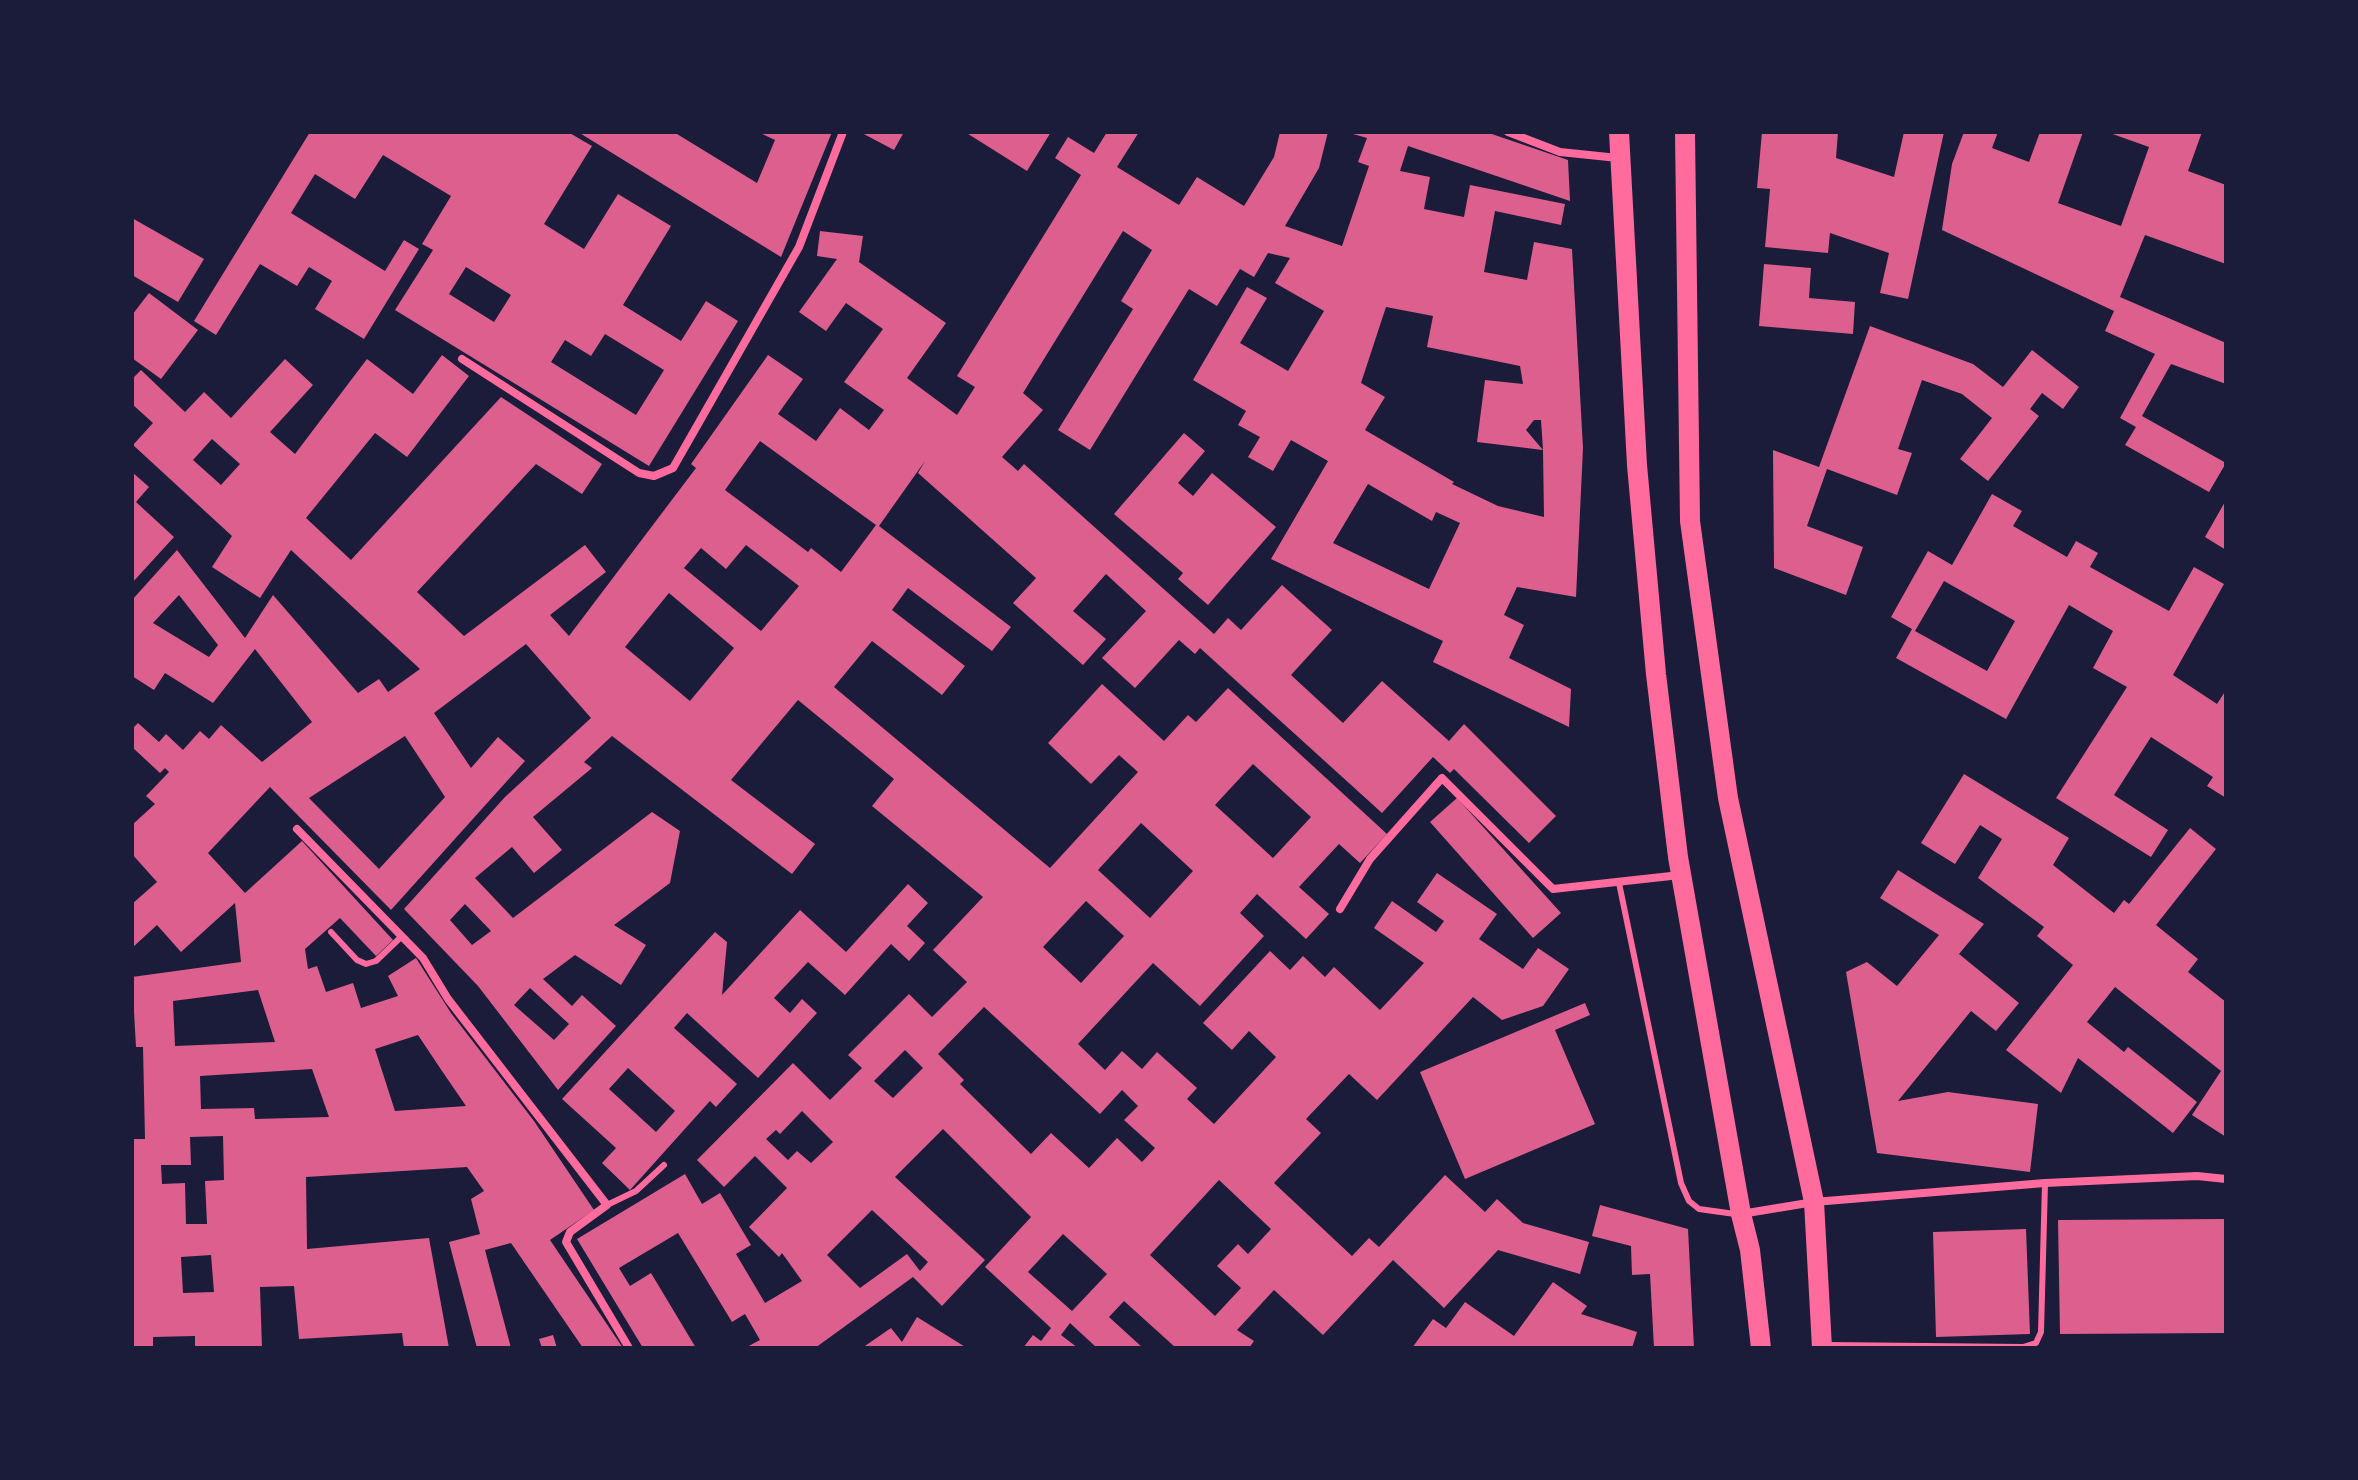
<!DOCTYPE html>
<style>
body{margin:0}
#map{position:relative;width:2358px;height:1480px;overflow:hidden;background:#1b1b3a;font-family:"PT Sans",sans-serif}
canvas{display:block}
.frame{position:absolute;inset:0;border:134px solid #1b1b3a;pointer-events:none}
</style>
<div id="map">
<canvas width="2358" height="1480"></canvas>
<div class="frame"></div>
</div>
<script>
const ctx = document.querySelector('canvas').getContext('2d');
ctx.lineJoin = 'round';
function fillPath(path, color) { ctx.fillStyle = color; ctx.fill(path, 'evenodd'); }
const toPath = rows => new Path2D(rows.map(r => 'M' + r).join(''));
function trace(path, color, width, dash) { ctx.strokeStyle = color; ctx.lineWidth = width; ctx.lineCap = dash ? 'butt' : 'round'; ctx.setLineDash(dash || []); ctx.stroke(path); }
fillPath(toPath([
 [310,132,568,132,592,146,544,224,584,249,618,194,671,226,623,305,681,341,706,301,738,321,649,466,395,310,433,250,422,244,451,196,383,155,355,199,315,174,291,213,385,271,404,240,419,249,364,339,315,309,332,281,309,267,297,286,260,264,216,335,194,321],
 [466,267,511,295,494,322,449,294],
 [605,334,664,370,636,415,551,362,565,340,591,356],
 [578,132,678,132,677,134,757,183,775,140,758,132,832,132,781,257],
 [860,132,904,132,894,150],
 [965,132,1051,132,1027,171],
 [1107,132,1139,132,1117,167,1179,205,1197,177,1244,206,1274,157,1280,132,1328,132,1319,168,1285,226,1342,246,1369,166,1358,162,1367,138,1346,132,1486,132,1568,160,1570,201,1408,146,1400,171,1430,177,1424,209,1464,217,1470,185,1565,204,1561,225,1495,211,1484,272,1527,280,1534,242,1572,249,1583,448,1576,597,1517,587,1504,615,1524,625,1509,658,1571,689,1569,727,1433,662,1443,641,1271,559,1328,461,1291,440,1273,471,1248,457,1260,437,1238,425,1246,411,1193,380,1247,287,1267,298,1240,343,1288,371,1324,311,1275,283,1290,258,1268,253,1254,277,1240,269,1217,306,1189,289,1090,450,1058,430,1133,309,1121,301,1152,250,1123,231,1023,393,1043,410,1002,457,1018,471,1024,464,1214,634,1228,618,1241,630,1282,585,1332,630,1291,675,1343,723,1382,681,1449,741,1464,724,1556,816,1529,843,1454,769,1450,773,1433,757,1382,813,1200,648,1195,654,1179,640,1135,688,1102,658,1146,611,1106,574,1073,611,1106,639,1083,665,1013,603,1036,578,918,473,925,461,879,526,1011,627,992,651,908,588,892,610,965,666,942,695,872,641,834,687,1050,868,1138,772,1119,755,1091,784,1048,743,1102,684,1164,741,1188,715,1196,722,1228,688,1387,834,1360,863,1339,844,1299,887,1329,914,1306,939,1257,894,1240,913,1264,936,1200,1006,1153,963,1078,1044,1105,1070,1122,1051,1142,1069,1157,1052,1197,1088,1187,1099,1214,1124,1276,1057,1249,1031,1232,1050,1203,1023,1270,951,1290,970,1303,956,1325,977,1334,967,1380,1010,1424,963,1374,928,1392,901,1436,932,1444,921,1417,902,1437,873,1497,914,1479,939,1523,969,1538,948,1569,969,1543,1006,1502,1020,1473,997,1377,1100,1349,1074,1306,1119,1321,1133,1274,1183,1352,1256,1369,1238,1379,1247,1445,1175,1485,1212,1497,1199,1523,1223,1589,1242,1580,1274,1498,1250,1444,1308,1393,1260,1323,1335,1274,1290,1237,1330,1254,1341,1249,1348,1176,1348,1124,1301,1109,1317,1143,1348,1097,1348,1070,1323,1061,1335,1078,1348,1023,1348,1033,1335,1041,1341,1051,1328,985,1267,1031,1217,943,1129,895,1177,985,1260,942,1306,913,1277,815,1348,745,1348,760,1340,745,1314,732,1322,678,1233,619,1268,630,1286,651,1273,696,1348,643,1348,577,1239,685,1174,702,1204,720,1193,751,1245,736,1254,765,1303,802,1281,782,1253,779,1257,749,1227,787,1188,755,1156,724,1187,697,1160,793,1063,830,1100,862,1068,848,1055,909,994,932,1017,967,982,933,950,983,897,872,806,894,779,798,700,731,780,815,844,792,874,612,736,584,762,592,768,533,817,562,850,534,873,512,847,475,878,513,918,652,812,680,831,670,883,614,925,646,945,621,985,575,955,543,979,572,1006,582,995,616,1026,558,1090,478,986,404,909,505,797,591,718,526,644,434,713,471,768,498,737,525,761,391,910,270,787,208,853,245,893,302,841,393,940,376,956,340,918,305,949,308,969,317,966,326,992,353,983,361,1008,398,996,388,976,416,958,451,1013,534,1121,594,1210,550,1240,623,1348,583,1348,511,1243,485,1250,511,1348,477,1348,449,1242,480,1234,471,1199,484,1191,467,1167,306,1177,307,1249,429,1238,449,1348,404,1348,402,1333,299,1339,294,1286,260,1287,262,1348,195,1348,195,1336,153,1337,153,1348,133,1348,133,1139,145,1139,143,1047,136,1047,132,977,241,962,235,903,181,952,157,925,132,948,132,904,157,882,132,854,132,825,155,804,146,796,169,772,165,768,160,773,132,747,132,729,138,723,159,742,166,734,183,750,200,731,209,739,221,725,262,762,312,722,255,649,213,703,165,673,154,690,132,676,132,600,177,550,245,638,273,595,358,693,379,679,388,692,420,669,291,550,260,598,212,567,232,536,133,445,153,423,132,404,132,379,141,370,185,412,204,392,231,418,285,359,313,385,270,432,295,454,367,359,413,394,442,355,469,376,407,457,375,433,306,518,351,560,501,397,602,464,582,494,536,464,417,592,464,636,585,545,606,572,550,615,569,636,696,468,691,464,768,355,803,379,778,414,816,441,840,408,869,430,884,410,844,382,883,329,846,303,826,331,799,312,837,259,817,256,820,231,863,236,859,262,946,323,907,378,957,415,975,387,957,376,1081,175,1055,158,1068,137,1094,153],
 [1386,307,1433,316,1427,347,1520,366,1523,384,1485,380,1477,442,1543,450,1544,517,1498,506,1452,484,1454,482,1365,430,1385,397,1361,383],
 [1534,420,1541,420,1543,450,1526,430],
 [212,439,240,464,221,485,193,460],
 [760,441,876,525,841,572,811,548,808,552,725,490],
 [1368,484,1432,521,1436,512,1460,523,1429,589,1333,543],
 [746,545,799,586,761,631,684,568,701,548,726,569],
 [669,593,734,648,690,701,625,647],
 [179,595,218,645,209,657,153,623],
 [405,736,445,797,379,869,309,798],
 [1253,764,1311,817,1273,858,1215,805],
 [1141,823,1193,871,1150,918,1098,870],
 [1086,901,1124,936,1081,983,1043,947],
 [465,904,491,931,472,945,450,920],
 [530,988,569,1024,554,1040,514,1005],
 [258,990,275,1042,175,1046,173,1001],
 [984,1007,1100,1114,1122,1090,1138,1106,1124,1120,1155,1148,1142,1162,1117,1138,1089,1168,1051,1133,1031,1154,960,1084,964,1080,938,1054],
 [418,1035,442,1071,466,1106,395,1111,375,1049],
 [905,1050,923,1068,893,1098,874,1081],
 [312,1069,329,1117,255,1119,254,1108,201,1109,200,1076],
 [802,1111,833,1142,811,1163,797,1151,788,1160,766,1139,776,1130,780,1134],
 [223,1136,224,1180,205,1181,207,1224,186,1224,185,1183,162,1184,161,1165,191,1165,190,1137],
 [1219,1180,1271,1229,1248,1254,1238,1244,1217,1266,1241,1288,1215,1316,1150,1255],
 [872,1210,928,1262,920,1271,907,1254,860,1288,827,1255],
 [1063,1234,1107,1274,1072,1311,1028,1272],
 [211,1255,214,1292,183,1293,181,1257],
 [1762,132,1838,132,1836,158,1894,177,1904,132,1944,132,1908,299,1880,293,1889,253,1830,233,1828,253,1765,247,1770,189,1757,188],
 [1964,132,1998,132,1992,148,2029,162,2040,132,2083,132,2058,203,2121,226,2149,147,2107,132,2202,132,2188,171,2226,185,2226,264,2145,235,2120,297,2226,343,2226,384,2171,364,2142,416,2226,463,2209,492,2125,445,2136,427,2120,418,2155,354,2105,331,2114,311,1942,230,1952,164],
 [132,218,204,259,178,302,132,275],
 [1764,264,1811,268,1809,298,1855,302,1853,334,1759,326],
 [149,293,198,330,161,379,132,358,132,315],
 [1870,326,1973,364,2003,387,2032,350,2079,387,2063,409,2042,393,2030,409,2039,416,1988,481,1960,459,1992,418,1962,394,1922,380,1898,449,1912,453,1897,495,1827,469,1807,526,1863,547,1846,595,1774,568,1773,450,1819,467],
 [1184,433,1205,451,1178,483,1193,496,1212,473,1276,527,1208,605,1178,579,1183,573,1114,514],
 [132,472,149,487,136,502,174,537,132,583],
 [1992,494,2022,511,2013,526,2067,557,2076,541,2098,553,2090,567,2169,611,2194,567,2224,584,2173,675,2217,704,2226,690,2226,798,2207,786,2213,777,2151,737,2114,795,2168,830,2151,857,2056,798,2127,687,2093,668,2113,631,2069,605,2006,719,1896,658,1912,629,1891,617,1928,551,1952,565],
 [1944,581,2015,621,1987,671,1915,631],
 [2226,500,2226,550,2205,537],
 [1964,774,2069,838,2053,865,2114,913,2124,900,2129,904,2190,828,2216,849,2156,925,2198,959,2188,972,2226,1002,2226,1137,2192,1115,2221,1071,2115,987,2087,1022,2124,1052,2128,1047,2197,1102,2173,1133,2078,1058,2061,1093,2006,1050,2073,965,2037,936,2044,927,1978,878,2002,839,1980,825,1955,864,1921,843],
 [1457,798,1561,913,1533,938,1430,822],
 [1898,870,1984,924,1959,954,2019,1003,1996,1031,1971,1011,1898,1101,1948,1092,2038,1104,2030,1172,1877,1153,1846,972,1867,962,1897,986,1939,935,1880,898],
 [908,884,928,903,907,926,925,943,909,961,891,944,845,995,808,962,774,998,790,1013,802,999,817,1013,758,1078,687,1013,674,1028,737,1084,716,1107,710,1101,630,1190,602,1163,616,1148,562,1099,715,932,727,942,722,995,800,910,846,952],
 [628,1068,675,1111,656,1132,609,1089],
 [1585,1003,1590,1015,1555,1030,1595,1124,1465,1179,1420,1072],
 [1600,1205,1688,1229,1694,1348,1654,1348,1650,1274,1632,1275,1631,1246,1592,1236],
 [2226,1219,2226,1333,2060,1334,2058,1220],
 [2026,1229,2030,1334,1936,1337,1933,1232],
 [1553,1282,1587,1306,1581,1314,1637,1332,1632,1348,1412,1348,1433,1319,1446,1328,1465,1302,1514,1336],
 [917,1317,967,1348,862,1348,891,1328,902,1342],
 [553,1335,557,1348,542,1348,539,1339]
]), '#dd5f8e');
trace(toPath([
 [1619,883,1681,1183,1689,1201,1699,1209,1735,1214],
 [331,932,357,960,366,964,376,961,402,936],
 [607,1205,636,1191,664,1165],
 [1826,1345,2023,1347,2036,1343,2041,1332,2045,1183]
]), '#ff6b9d', 6);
trace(toPath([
 [1508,132,1560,152,1618,158],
 [462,359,639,473,654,476,673,468,799,247,843,132],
 [297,829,423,958,448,999,607,1205,570,1232,566,1242,629,1348],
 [1340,909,1370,859,1442,778,1553,889,1680,875],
 [1741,1214,1814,1202,2045,1183,2197,1176,2226,1179]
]), '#ff6b9d', 8);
trace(toPath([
 [1619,132,1637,465,1656,674,1678,857,1741,1214,1750,1250,1761,1348],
 [1685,132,1690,521,1728,798,1814,1202,1822,1348]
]), '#ff6b9d', 20);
</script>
